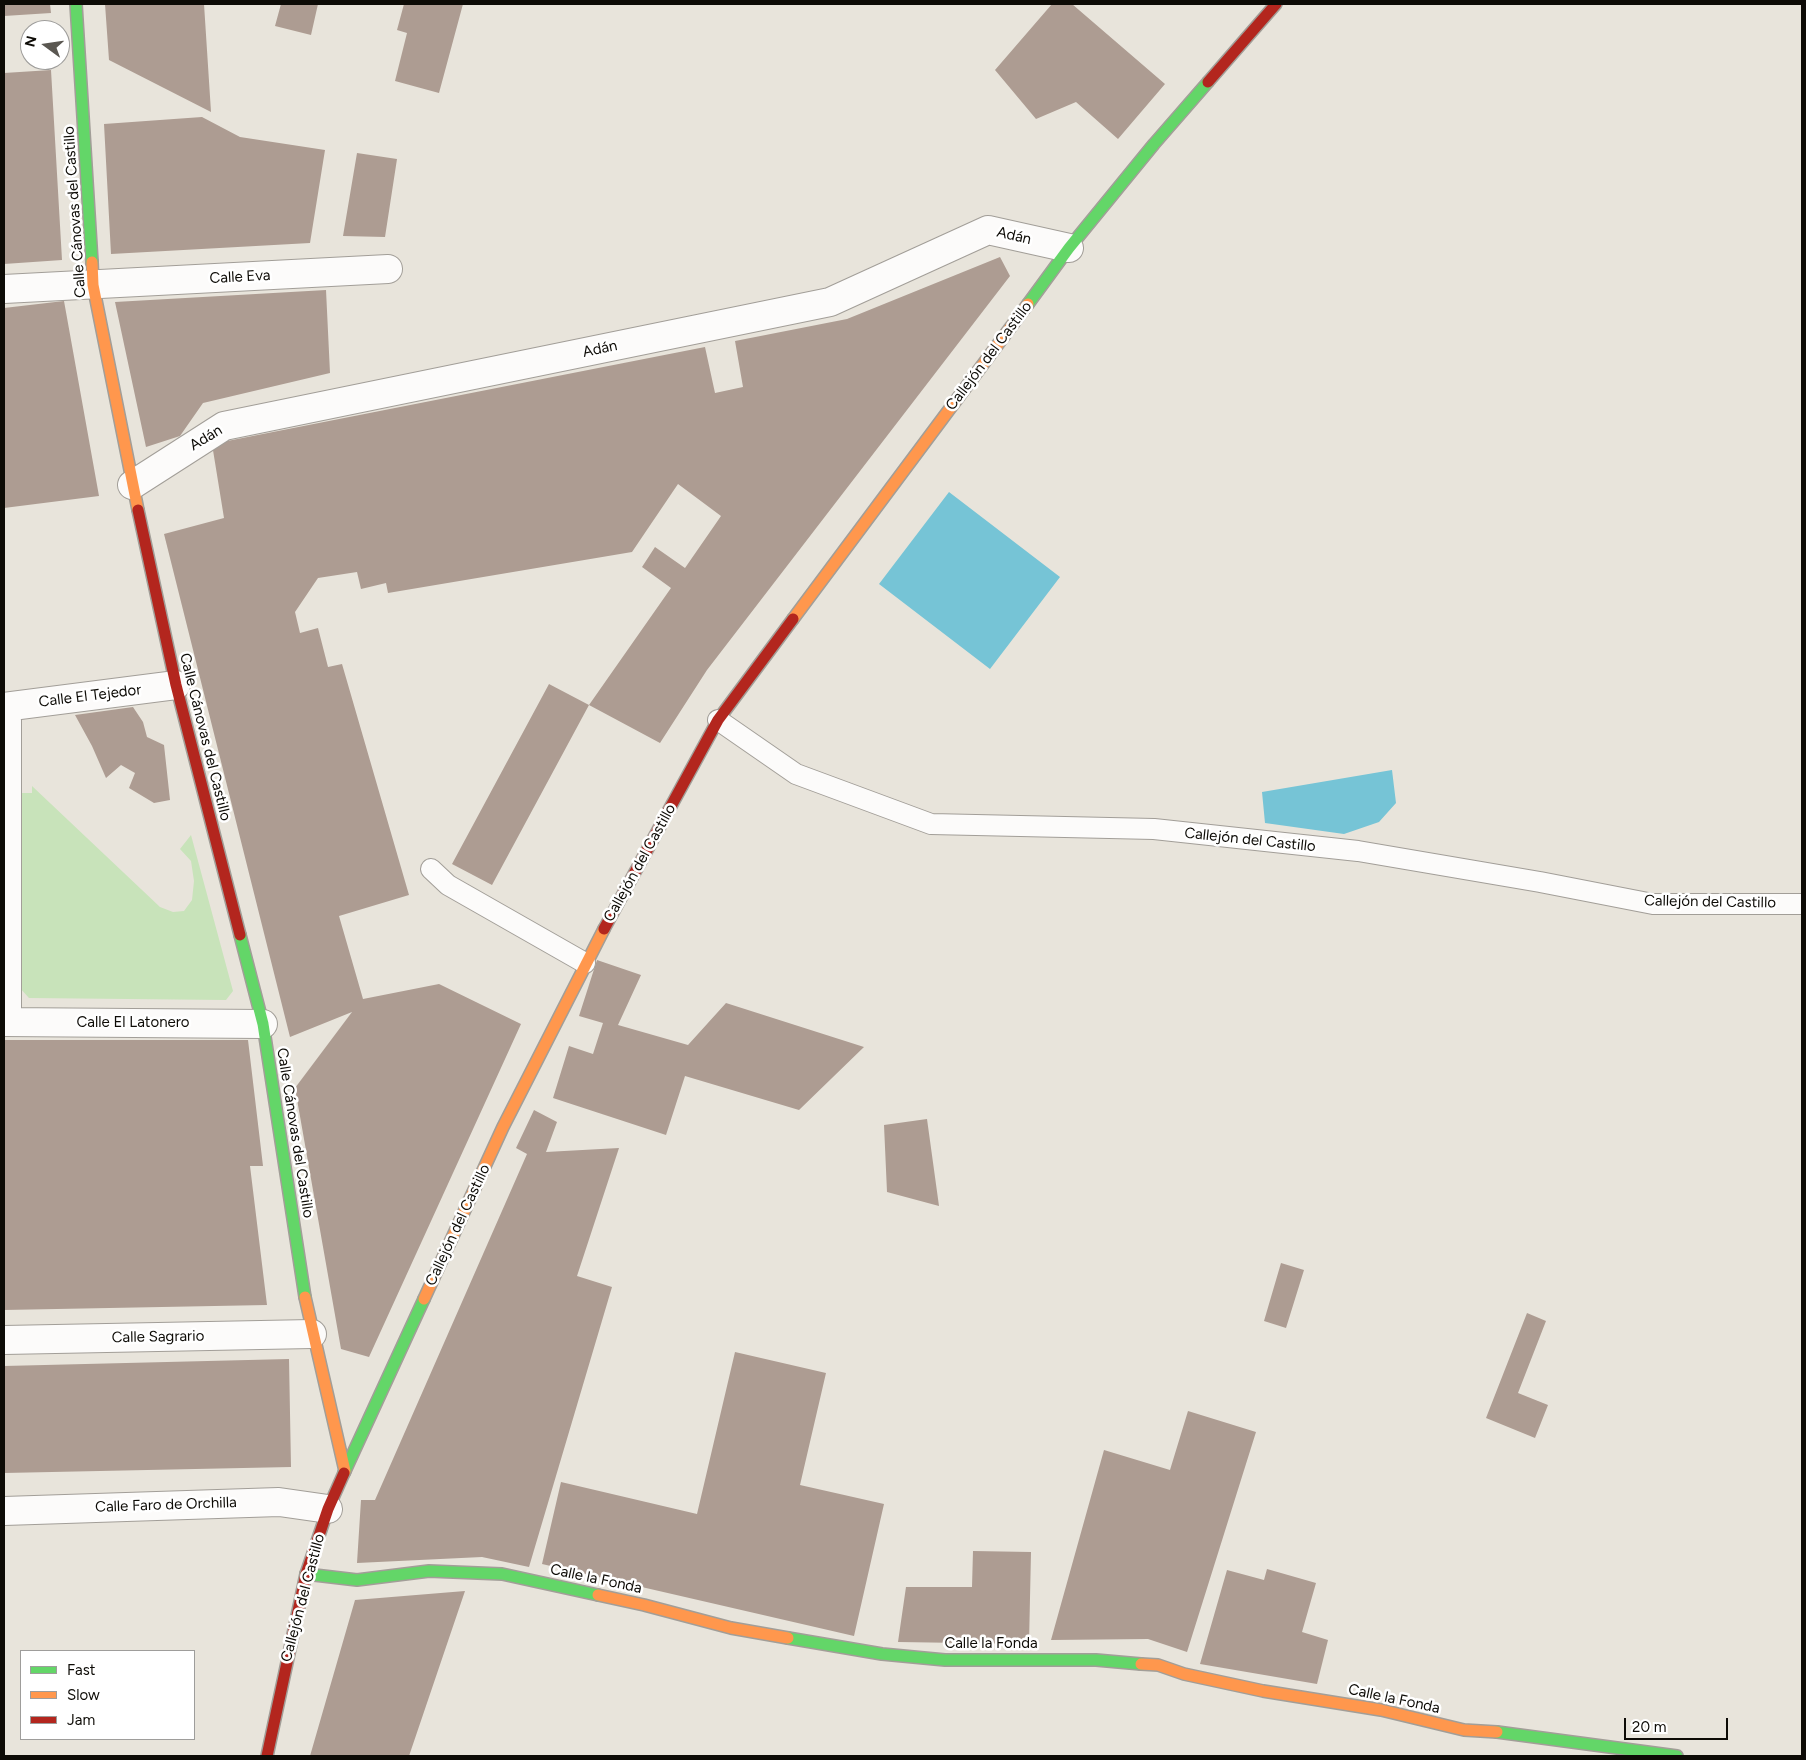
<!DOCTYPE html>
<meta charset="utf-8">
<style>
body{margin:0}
#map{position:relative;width:1806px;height:1760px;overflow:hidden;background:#e8e4db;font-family:Figtree,sans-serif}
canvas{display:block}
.frame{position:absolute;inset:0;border:5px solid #0d0b06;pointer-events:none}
.legend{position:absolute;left:20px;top:1650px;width:175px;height:90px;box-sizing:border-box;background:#fff;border:1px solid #9e9d9b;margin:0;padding:6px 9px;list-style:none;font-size:15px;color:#0d0b06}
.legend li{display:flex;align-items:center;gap:10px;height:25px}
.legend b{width:25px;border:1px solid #9e9d9b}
.north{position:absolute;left:20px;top:20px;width:50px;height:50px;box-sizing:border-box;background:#fff;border:1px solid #9e9d9b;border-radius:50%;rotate:284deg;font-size:14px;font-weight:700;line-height:20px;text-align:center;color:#0d0b06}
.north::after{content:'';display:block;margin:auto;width:18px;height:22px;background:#5a5751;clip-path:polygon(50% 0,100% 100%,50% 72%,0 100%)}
.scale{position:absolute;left:1624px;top:1718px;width:104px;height:22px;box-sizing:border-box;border:2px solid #0d0b06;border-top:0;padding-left:6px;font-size:15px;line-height:18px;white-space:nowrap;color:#0d0b06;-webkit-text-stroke:4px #fff;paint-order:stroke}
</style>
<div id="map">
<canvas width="1806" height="1760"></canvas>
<div class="frame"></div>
<ul class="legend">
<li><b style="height:6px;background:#63d668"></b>Fast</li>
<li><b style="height:6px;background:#ff974d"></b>Slow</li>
<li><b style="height:6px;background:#b3261e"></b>Jam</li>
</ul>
<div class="north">N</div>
<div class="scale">20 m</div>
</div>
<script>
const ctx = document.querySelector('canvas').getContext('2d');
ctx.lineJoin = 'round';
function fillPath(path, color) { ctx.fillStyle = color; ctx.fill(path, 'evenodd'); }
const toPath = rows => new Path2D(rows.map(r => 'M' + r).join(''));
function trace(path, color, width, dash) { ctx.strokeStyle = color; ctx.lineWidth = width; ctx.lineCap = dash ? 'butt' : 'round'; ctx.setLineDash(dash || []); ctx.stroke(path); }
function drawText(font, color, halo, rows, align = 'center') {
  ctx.font = font + ' Figtree,sans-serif'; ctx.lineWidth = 5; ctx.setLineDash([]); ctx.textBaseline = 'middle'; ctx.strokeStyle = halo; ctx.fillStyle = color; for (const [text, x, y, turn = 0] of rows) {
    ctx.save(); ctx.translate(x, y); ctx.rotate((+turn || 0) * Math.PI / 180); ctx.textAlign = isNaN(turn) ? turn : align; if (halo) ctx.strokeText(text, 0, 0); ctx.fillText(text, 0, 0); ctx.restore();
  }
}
fillPath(toPath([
 [32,786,160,907,173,912,184,911,192,900,194,881,191,861,180,849,191,835,233,991,226,1000,29,998,19,987,20,793,32,793]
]), '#c8e3ba');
fillPath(toPath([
 [949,492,1060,577,990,669,879,584],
 [1392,770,1396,803,1379,822,1344,834,1265,823,1262,792]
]), '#76c4d6');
fillPath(toPath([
 [4,4,50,4,51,13,4,16],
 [105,4,204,4,211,112,109,60],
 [281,4,318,4,311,35,275,26],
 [404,4,463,4,439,93,395,81,407,33,397,30],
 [1052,4,1072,4,1165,84,1118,139,1076,102,1036,119,995,70],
 [51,70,62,260,4,264,4,73],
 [202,117,240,137,325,150,310,243,111,254,104,124],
 [357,153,397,159,385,237,343,236],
 [1000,257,1010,276,707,670,660,743,589,705,671,588,642,567,655,547,685,568,721,516,678,484,632,552,388,593,386,583,361,589,357,572,318,578,295,612,300,633,318,628,328,667,342,664,409,895,339,916,363,999,439,984,521,1024,369,1357,341,1349,295,1088,352,1012,290,1037,164,534,224,518,212,444,705,347,715,393,743,387,735,341,847,319],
 [326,290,330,373,203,403,180,436,146,447,115,302],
 [64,301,99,496,4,508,4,308],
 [549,684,589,705,492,885,452,864],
 [133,707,143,722,147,737,164,745,170,800,154,803,129,788,135,773,121,765,106,778,92,746,75,715],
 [597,960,641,975,618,1025,688,1045,726,1003,864,1047,799,1110,685,1076,666,1135,553,1098,569,1046,593,1054,603,1023,579,1016],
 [4,1040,248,1040,263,1166,250,1166,267,1305,4,1310],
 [534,1110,557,1122,546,1152,619,1148,577,1276,612,1287,529,1567,482,1557,357,1563,361,1500,375,1500,527,1154,516,1148],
 [927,1119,939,1206,887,1192,884,1125],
 [1281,1263,1304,1270,1286,1328,1264,1321],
 [1527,1313,1546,1321,1518,1393,1548,1405,1535,1438,1486,1418],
 [735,1352,826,1373,800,1485,884,1504,854,1636,542,1564,561,1482,697,1514],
 [289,1359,291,1467,4,1473,4,1366],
 [1188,1411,1256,1432,1187,1652,1148,1639,1051,1640,1104,1450,1170,1470],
 [973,1551,1031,1552,1029,1644,898,1642,906,1587,972,1587],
 [1267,1569,1316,1583,1302,1632,1328,1640,1317,1684,1200,1664,1227,1570,1264,1580],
 [465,1591,409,1756,310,1756,355,1600]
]), '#ad9c92');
const lane = toPath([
 [718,720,796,774,931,824,1154,829,1358,851,1540,882,1653,904,1802,904],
 [431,869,448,885,585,963]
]);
const street = toPath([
 [4,289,388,269],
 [132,485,224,426,830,302,988,230,1069,248],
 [4,707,176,685],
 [7,707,7,1022],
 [4,1022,263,1024],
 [4,1340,312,1334],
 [4,1511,279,1502,328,1509]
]);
const fast = toPath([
 [76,4,92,262],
 [1028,304,1069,248,1154,144,1208,82],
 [240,935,263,1024,305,1297],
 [344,1473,424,1299],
 [306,1574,357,1580,429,1571,502,1574,598,1595],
 [788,1638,882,1654,945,1660,1096,1660,1141,1664],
 [1497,1732,1677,1756]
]);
const slow = toPath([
 [92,262,93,285,138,510],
 [793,619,1028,304],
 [305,1297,345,1471],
 [424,1299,503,1127,604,929],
 [598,1595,644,1605,731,1628,788,1638],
 [1141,1664,1158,1665,1184,1674,1263,1691,1381,1710,1464,1730,1497,1732]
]);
const jam = toPath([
 [1208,82,1276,4],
 [138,510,176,685,240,935],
 [604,929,718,720,793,619],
 [267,1756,306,1574,328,1509,344,1473]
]);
trace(lane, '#a29e98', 22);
trace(street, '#a29e98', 30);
trace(fast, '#a29e98', 14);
trace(slow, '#a29e98', 14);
trace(jam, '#a29e98', 14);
trace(lane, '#fcfbfa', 20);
trace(street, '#fcfbfa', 28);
trace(fast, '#63d668', 11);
trace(slow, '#ff974d', 11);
trace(jam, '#b3261e', 11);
drawText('15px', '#0d0b06', '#fff', [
 ["Calle Cánovas del Castillo",75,212,-94],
 ["Adán",1014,236,13],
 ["Calle Eva",240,277,-3],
 ["Adán",600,349,-12],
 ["Callejón del Castillo",989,356,-53],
 ["Adán",206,438,-31],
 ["Calle El Tejedor",90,696,-7],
 ["Calle Cánovas del Castillo",205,737,76],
 ["Callejón del Castillo",1250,840,6],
 ["Callejón del Castillo",640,863,-61],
 ["Callejón del Castillo",1710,902,1],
 ["Calle El Latonero",133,1023],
 ["Calle Cánovas del Castillo",295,1133,81],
 ["Callejón del Castillo",458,1225,-65],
 ["Calle Sagrario",158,1337,-1],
 ["Calle Faro de Orchilla",166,1505,-2],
 ["Calle la Fonda",596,1579,12],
 ["Callejón del Castillo",303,1598,-75],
 ["Calle la Fonda",991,1644],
 ["Calle la Fonda",1394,1699,12]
]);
</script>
